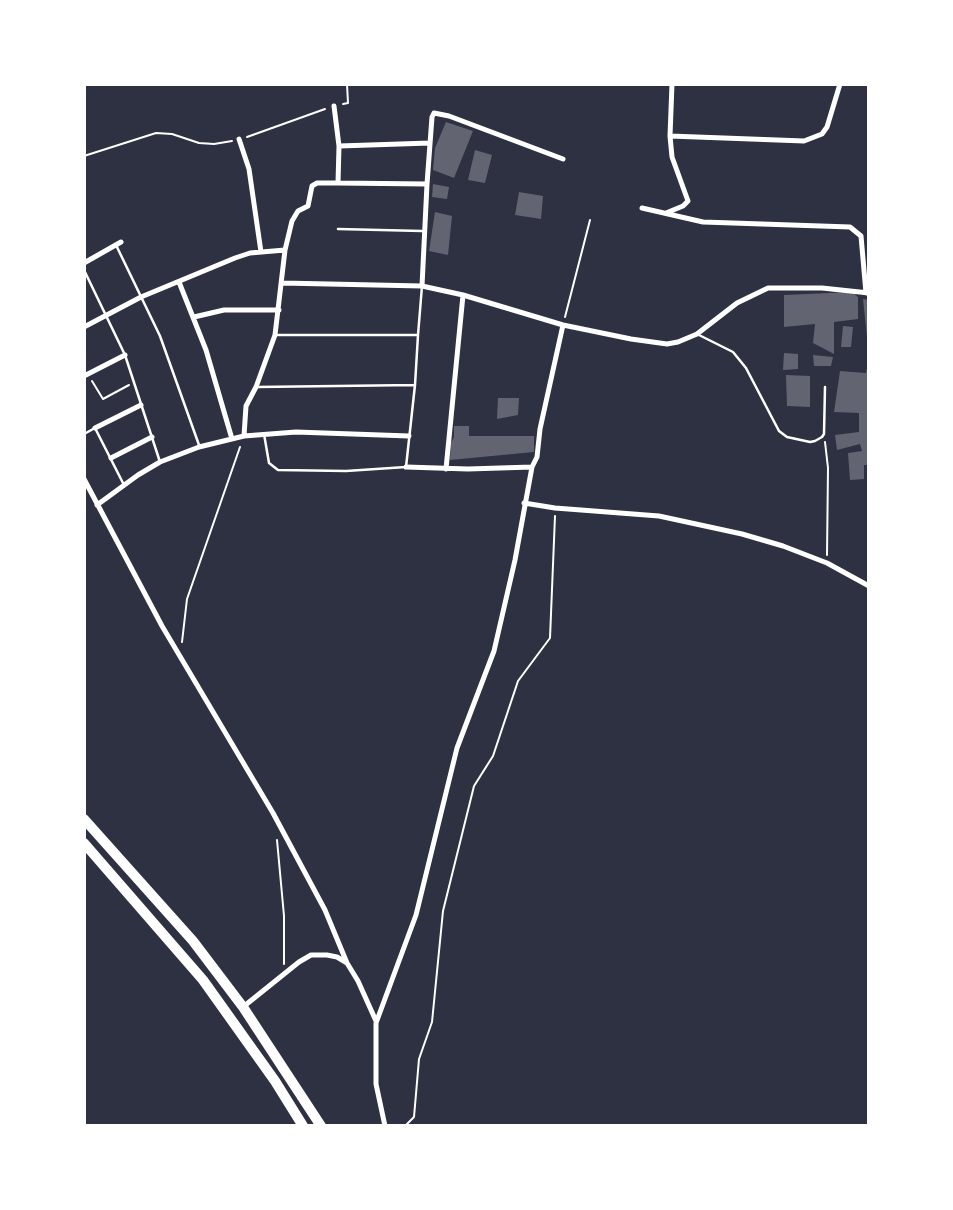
<!DOCTYPE html>
<style>
body{margin:0}
#map{position:relative;width:953px;height:1210px;overflow:hidden;background:#2d3142;font-family:Spectral,serif}
canvas{display:block}
.frame{position:absolute;inset:0;border:86px solid #fff;pointer-events:none}
</style>
<div id="map">
<canvas width="953" height="1210"></canvas>
<div class="frame"></div>
</div>
<script>
const ctx = document.querySelector('canvas').getContext('2d');
ctx.lineJoin = 'round';
function fillPath(path, color) { ctx.fillStyle = color; ctx.fill(path, 'evenodd'); }
const toPath = rows => new Path2D(rows.map(r => 'M' + r).join(''));
function trace(path, color, width, dash) { ctx.strokeStyle = color; ctx.lineWidth = width; ctx.lineCap = dash ? 'butt' : 'round'; ctx.setLineDash(dash || []); ctx.stroke(path); }
fillPath(toPath([
 [446,122,473,131,454,178,433,170,435,148],
 [475,150,492,155,485,183,468,180],
 [433,184,449,187,447,199,432,197],
 [519,192,543,196,541,219,515,215],
 [435,212,452,216,448,255,429,251],
 [852,292,858,297,858,319,834,322,834,354,813,343,815,324,784,327,784,295],
 [863,299,869,300,869,337,867,337],
 [843,326,853,327,851,347,841,347],
 [784,353,798,354,798,369,783,370],
 [813,355,833,357,831,366,814,366],
 [868,363,869,465,864,465,864,479,850,480,848,453,862,451,860,444,837,450,835,435,859,432,859,413,834,412,840,371,866,373],
 [786,375,810,376,810,407,787,406],
 [498,398,519,398,518,415,497,419],
 [454,426,469,426,469,436,534,436,534,452,450,460,451,443,454,437]
]), '#626471');
trace(toPath([
 [343,104,348,103,347,84],
 [247,137,325,109],
 [84,156,156,133,172,134,199,143,214,144,232,141],
 [565,317,590,220],
 [92,381,103,399,129,385],
 [825,442,828,468,827,555],
 [182,642,187,599,240,447],
 [277,840,284,916,284,964],
 [405,1126,414,1117,419,1059,432,1022,443,911,474,786,493,756,518,681,550,638,555,516]
]), '#fff', 2);
trace(toPath([
 [338,229,422,231],
 [116,245,160,336,199,445],
 [84,270,125,355,160,462],
 [697,334,733,352,746,368,779,431,787,437,810,442,815,441,822,437,824,434,825,387],
 [275,335,418,335,415,385],
 [418,335,422,286],
 [257,387,415,385,406,467,346,471,278,470,269,463,264,434],
 [84,434,95,428,124,485]
]), '#fff', 2.5);
trace(toPath([
 [670,136,804,141,822,134,827,127,840,84],
 [239,139,249,169,261,252],
 [339,146,430,143],
 [338,183,427,184,422,286],
 [427,184,432,117,434,113,449,116,563,159],
 [642,208,703,222,850,227,861,236,866,293],
 [666,213,683,206,688,201,672,157,670,136,672,84],
 [285,250,292,221,298,211,308,206,312,186,317,183,338,183,339,146,334,106],
 [84,263,121,242],
 [179,282,206,350,232,439],
 [282,283,422,286,463,295,563,325,631,339,667,344,678,342,697,334,737,303,768,288,822,288,869,293],
 [194,317,224,310,279,310],
 [84,327,141,297,235,258,250,253,285,250,275,335,256,387,246,406,244,436],
 [84,376,125,355],
 [95,428,141,405],
 [111,458,152,437],
 [406,467,468,469,532,467,537,457,540,429,563,325],
 [446,469,463,295],
 [84,479,162,626,273,813,325,910,347,963],
 [524,503,555,508,659,516,742,534,783,546,827,563,869,586],
 [97,505,138,475,160,462,199,447,244,436,296,432,409,436],
 [243,1007,299,962,311,955,327,955,337,957,347,963,358,981,376,1021],
 [385,1126,376,1084,376,1023,416,915,457,748,494,651,515,560,532,467]
]), '#fff', 5);
trace(toPath([
 [84,819,193,941,243,1007,321,1126],
 [84,843,203,980,275,1081,303,1126]
]), '#fff', 10);
</script>
